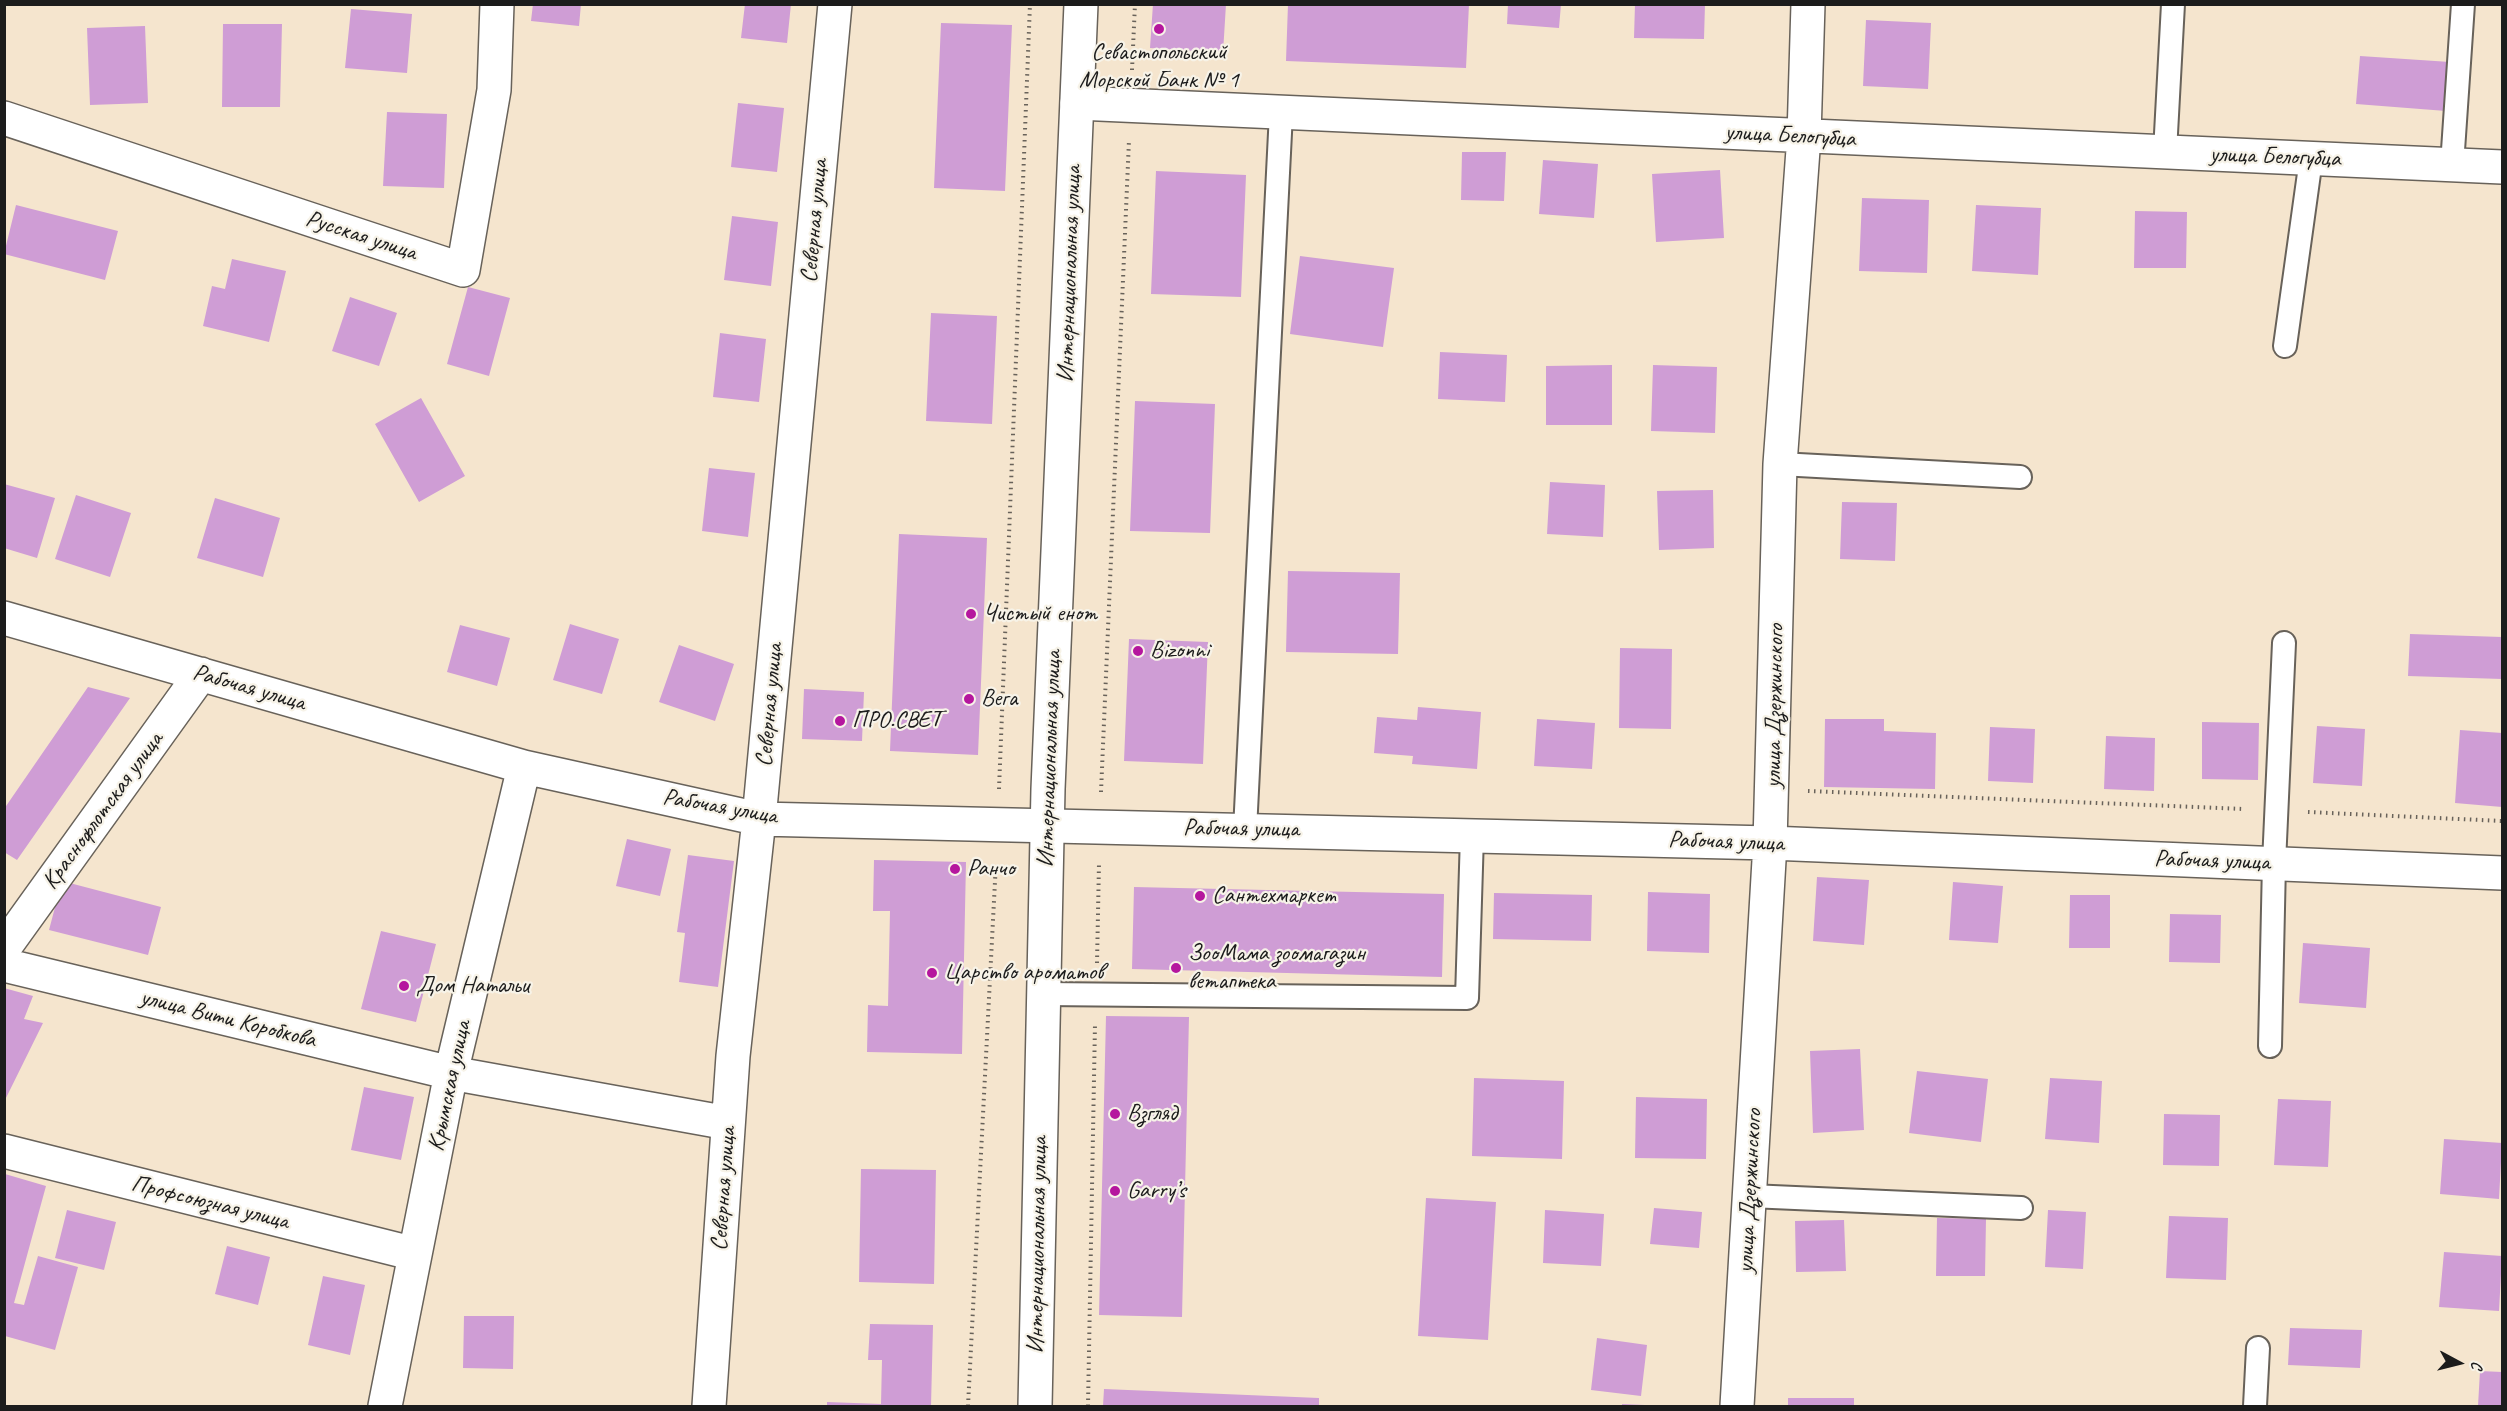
<!DOCTYPE html>
<meta charset="utf-8">
<style>
body{margin:0}
#map{position:relative;width:2507px;height:1411px;overflow:hidden;background:#f5e5ce;font-family:Caveat,sans-serif}
canvas{display:block}
.frame{position:absolute;inset:0;border:6px solid #1c1c1c;pointer-events:none}
.north{position:absolute;left:2429px;top:1333px;width:60px;height:60px;-webkit-text-stroke:4px #f7f3e8;paint-order:stroke;rotate:97deg;font-size:16px;font-weight:700;line-height:24px;text-align:center;color:#1c1c1c}
.north::after{content:'';display:block;margin:auto;width:21px;height:27px;background:#1c1c1c;clip-path:polygon(50% 0,100% 100%,50% 72%,0 100%)}
</style>
<div id="map">
<canvas width="2507" height="1411"></canvas>
<div class="frame"></div>
<div class="north">С</div>
</div>
<script>
const ctx = document.querySelector('canvas').getContext('2d');
ctx.lineJoin = 'round';
function fillPath(path, color) { ctx.fillStyle = color; ctx.fill(path, 'evenodd'); }
const toPath = rows => new Path2D(rows.map(r => 'M' + r).join(''));
function trace(path, color, width, dash) { ctx.strokeStyle = color; ctx.lineWidth = width; ctx.lineCap = dash ? 'butt' : 'round'; ctx.setLineDash(dash || []); ctx.stroke(path); }
function drawText(font, color, halo, rows, align = 'center') {
  ctx.font = font + ' Caveat,sans-serif'; ctx.lineWidth = 4.5; ctx.setLineDash([]); ctx.textBaseline = 'middle'; ctx.strokeStyle = halo; ctx.fillStyle = color; for (const [text, x, y, turn = 0] of rows) {
    ctx.save(); ctx.translate(x, y); ctx.rotate((+turn || 0) * Math.PI / 180); ctx.textAlign = isNaN(turn) ? turn : align; if (halo) ctx.strokeText(text, 0, 0); ctx.fillText(text, 0, 0); ctx.restore();
  }
}
fillPath(toPath([
 [533,4,581,4,579,26,531,21],
 [745,4,791,4,787,43,741,38],
 [1153,4,1226,4,1223,53,1150,48],
 [1288,4,1469,4,1466,68,1286,61],
 [1508,4,1561,4,1559,28,1507,24],
 [1635,4,1705,4,1704,39,1634,38],
 [351,9,412,14,407,73,345,68],
 [1866,20,1931,23,1928,89,1863,86],
 [941,23,1012,25,1005,191,934,188],
 [223,24,282,24,280,107,222,107],
 [145,26,148,103,90,105,87,28],
 [2360,56,2450,62,2446,111,2356,104],
 [738,103,784,108,777,172,731,167],
 [387,112,447,114,444,188,383,186],
 [1462,152,1506,152,1504,201,1461,200],
 [1543,160,1598,164,1594,218,1539,214],
 [1720,170,1724,238,1656,242,1652,174],
 [1156,171,1246,175,1241,297,1151,294],
 [1862,198,1929,200,1927,273,1859,271],
 [16,205,118,231,105,280,4,254],
 [1976,205,2041,208,2038,275,1972,271],
 [2135,211,2187,212,2186,268,2134,268],
 [732,216,778,222,771,286,724,280],
 [1300,256,1394,268,1383,347,1290,334],
 [232,259,286,271,269,342,203,326,212,286,225,289],
 [468,287,510,298,489,376,447,364],
 [350,297,397,313,379,366,332,351],
 [931,313,997,316,992,424,926,421],
 [720,333,766,339,759,402,713,397],
 [1440,352,1507,355,1505,402,1438,399],
 [1612,365,1612,425,1546,425,1546,366],
 [1653,365,1717,367,1715,433,1651,431],
 [421,398,465,476,419,502,375,424],
 [1135,401,1215,404,1210,533,1130,531],
 [709,468,755,473,748,537,702,531],
 [1550,482,1605,485,1603,537,1547,534],
 [4,484,55,498,37,558,4,548],
 [1713,490,1714,548,1659,550,1657,491],
 [76,495,131,513,110,577,55,559],
 [215,498,280,518,263,577,197,558],
 [1842,502,1897,503,1895,561,1840,559],
 [899,534,987,538,978,755,890,751],
 [1288,571,1400,573,1398,654,1286,652],
 [570,624,619,639,602,694,553,680],
 [460,625,510,638,497,686,447,672],
 [2410,634,2502,637,2502,679,2408,676],
 [1129,639,1208,642,1203,764,1124,761],
 [679,645,734,664,715,721,659,702],
 [1620,648,1672,649,1671,729,1619,728],
 [88,687,130,698,17,860,4,852,4,809],
 [804,689,864,692,862,741,802,739],
 [1418,707,1481,712,1477,769,1412,764,1413,756,1374,753,1377,717,1417,720],
 [1537,719,1595,723,1592,769,1534,766],
 [1825,719,1884,719,1884,731,1936,733,1935,789,1824,787],
 [2202,722,2259,723,2258,780,2202,779],
 [2317,726,2365,729,2362,786,2313,783],
 [1990,727,2035,729,2033,783,1988,781],
 [2460,730,2502,733,2502,807,2455,803],
 [2106,736,2155,738,2154,791,2104,789],
 [627,839,671,849,660,896,616,886],
 [688,855,734,861,718,987,679,982,685,933,677,932],
 [874,860,966,862,962,1054,867,1052,868,1005,888,1006,890,911,873,911],
 [1817,877,1869,880,1864,945,1813,941],
 [62,881,161,907,148,955,49,930],
 [1953,882,2003,886,1998,943,1949,940],
 [1134,887,1444,894,1442,977,1132,969],
 [1648,892,1710,894,1709,953,1647,951],
 [1494,893,1592,895,1591,941,1493,939],
 [2070,895,2110,895,2110,948,2069,948],
 [2170,914,2221,915,2220,963,2169,962],
 [381,931,436,944,416,1022,361,1009],
 [2303,943,2370,948,2366,1008,2299,1003],
 [4,988,33,996,24,1019,43,1023,4,1102],
 [1106,1016,1189,1017,1182,1317,1099,1315],
 [1860,1049,1864,1130,1813,1133,1810,1051],
 [1917,1071,1988,1079,1981,1142,1909,1133],
 [1474,1078,1564,1081,1562,1159,1472,1156],
 [2050,1078,2102,1081,2099,1143,2045,1139],
 [364,1087,414,1097,401,1160,351,1150],
 [1636,1097,1707,1099,1706,1159,1635,1158],
 [2278,1099,2331,1101,2328,1167,2274,1165],
 [2164,1114,2220,1115,2219,1166,2163,1165],
 [2444,1139,2502,1143,2499,1199,2440,1194],
 [861,1169,936,1170,934,1284,859,1282],
 [5,1174,46,1186,14,1303,24,1305,38,1256,78,1267,55,1350,5,1336],
 [1426,1198,1496,1202,1488,1340,1418,1336],
 [1654,1208,1702,1212,1699,1248,1650,1244],
 [67,1210,116,1222,104,1270,55,1258],
 [1545,1210,1604,1214,1601,1266,1543,1263],
 [2048,1210,2086,1212,2083,1269,2045,1267],
 [2169,1216,2228,1218,2226,1280,2166,1278],
 [1937,1218,1986,1219,1985,1276,1936,1276],
 [1844,1220,1846,1271,1796,1272,1795,1221],
 [227,1246,270,1257,258,1305,215,1294],
 [2444,1252,2502,1256,2499,1311,2439,1307],
 [323,1276,365,1285,350,1355,308,1345],
 [464,1316,514,1316,513,1369,463,1368],
 [870,1324,933,1325,931,1406,827,1406,827,1402,881,1404,882,1360,868,1360],
 [2290,1328,2362,1330,2360,1368,2288,1365],
 [1597,1338,1647,1345,1641,1396,1591,1390],
 [2480,1371,2502,1372,2502,1406,2478,1406],
 [1104,1389,1319,1398,1319,1406,1103,1406],
 [1788,1398,1854,1398,1854,1406,1788,1406],
 [1622,1404,1645,1405,1645,1406,1622,1406]
]), '#cf9dd5');
const lane = toPath([
 [2165,152,2173,4],
 [2452,165,2463,4],
 [2285,346,2311,159],
 [1780,464,2020,477],
 [1245,830,1281,113],
 [1044,994,1467,998,1472,835],
 [2270,1046,2274,863,2284,643],
 [1750,1196,2021,1208],
 [2255,1406,2258,1348]
]);
const street = toPath([
 [1077,103,2502,167],
 [4,118,463,270,494,90,497,4],
 [4,618,524,767,759,819,1770,843,2502,873],
 [4,948,201,674],
 [4,965,451,1073,728,1123],
 [4,1151,415,1254],
 [385,1406,451,1073,524,767],
 [709,1406,733,1056,759,819,835,4],
 [1737,1406,1770,843,1780,464,1804,136,1808,4]
]);
const secondary = toPath([
 [1035,1406,1048,789,1081,4]
]);
trace(lane, '#68625a', 26);
trace(street, '#68625a', 36);
trace(secondary, '#68625a', 36);
trace(toPath([
 [1132,70,1135,4],
 [999,789,1030,4],
 [1808,791,2244,809],
 [1101,792,1129,140],
 [2308,812,2502,821],
 [1097,963,1099,863],
 [968,1406,996,862],
 [1088,1406,1095,1024]
]), '#68625a', 4, [1.5, 4.5]);
trace(lane, '#fff', 22);
trace(street, '#fff', 33);
trace(secondary, '#fff', 33);
for (const [x, y, r, color] of [
 [1159,29,6,"#b5179e"],
 [971,614,6,"#b5179e"],
 [1138,651,6,"#b5179e"],
 [969,699,6,"#b5179e"],
 [840,721,6,"#b5179e"],
 [955,869,6,"#b5179e"],
 [1200,896,6,"#b5179e"],
 [1176,968,6,"#b5179e"],
 [932,973,6,"#b5179e"],
 [404,986,6,"#b5179e"],
 [1115,1114,6,"#b5179e"],
 [1115,1191,6,"#b5179e"]
]) { const dot = new Path2D(); dot.arc(x, y, r, 0, 2 * Math.PI); ctx.fillStyle = color; ctx.fill(dot); trace(dot, '#f7f3e8', 2); }
drawText('24px', '#1c1c1c', '#f7f3e8', [
 ["Севастопольский",1159,53,"center"],
 ["Морской Банк № 1",1159,81,"center"],
 ["Чистый енот",983,614],
 ["Bizonni",1150,651],
 ["Вега",981,699],
 ["ПРО.СВЕТ",852,721],
 ["Ранчо",967,869],
 ["Сантехмаркет",1212,896],
 ["ЗооМама зоомагазин",1188,954],
 ["ветаптека",1188,982],
 ["Царство ароматов",944,973],
 ["Дом Натальи",416,986],
 ["Взгляд",1127,1114],
 ["Garry’s",1127,1191]
], 'left');
drawText('24px', '#1c1c1c', '#f7f3e8', [
 ["улица Белогубца",1790,136,3],
 ["улица Белогубца",2275,157,2],
 ["Северная улица",815,221,-85],
 ["Русская улица",361,236,18],
 ["Интернациональная улица",1070,274,-88],
 ["Рабочая улица",249,688,16],
 ["Северная улица",770,705,-85],
 ["улица Дзержинского",1775,706,-89],
 ["Интернациональная улица",1050,759,-88],
 ["Рабочая улица",720,807,10],
 ["Краснофлотская улица",103,811,-54],
 ["Рабочая улица",1241,829,1],
 ["Рабочая улица",1726,842,2],
 ["Рабочая улица",2212,861,2],
 ["улица Вити Коробкова",228,1019,14],
 ["Крымская улица",450,1086,-78],
 ["Северная улица",724,1189,-86],
 ["улица Дзержинского",1750,1191,-87],
 ["Профсоюзная улица",210,1203,14],
 ["Интернациональная улица",1038,1245,-89]
]);
</script>
